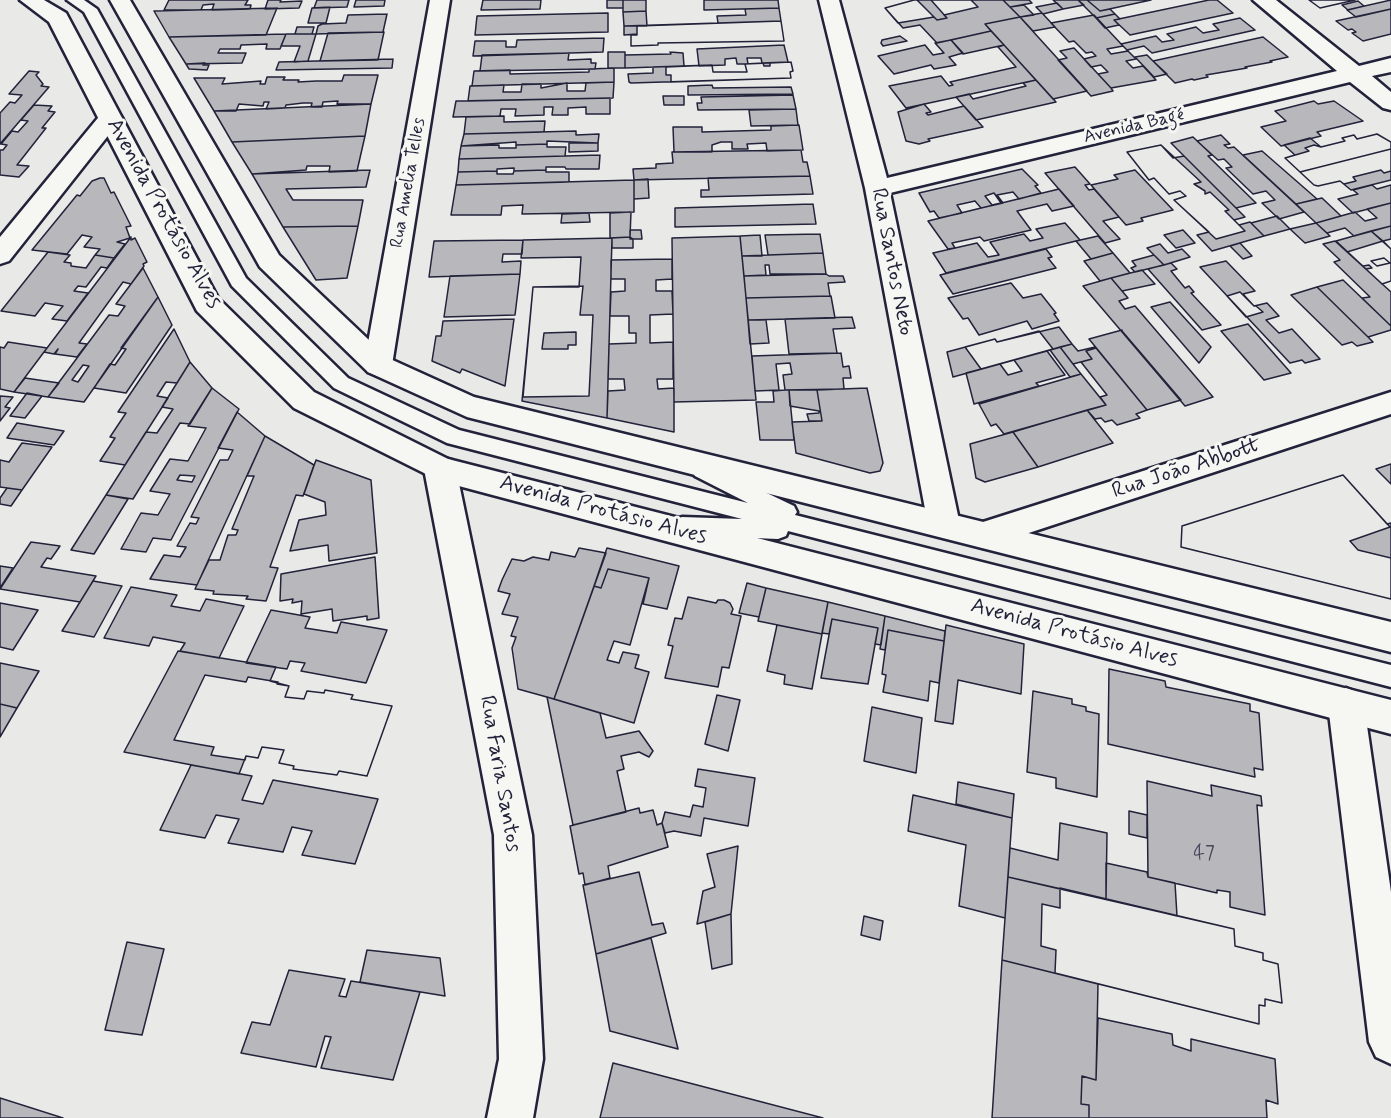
<!DOCTYPE html>
<meta charset="utf-8">
<style>
body{margin:0}
canvas{display:block;background:#e9e9e7}
</style>
<canvas width="1391" height="1118"></canvas>
<script>
const ctx = document.querySelector('canvas').getContext('2d');
ctx.lineJoin = 'round';
function fillPath(path, color) { ctx.fillStyle = color; ctx.fill(path, 'evenodd'); }
const toPath = rows => new Path2D(rows.map(r => 'M' + r).join(''));
function trace(path, color, width, dash) { ctx.strokeStyle = color; ctx.lineWidth = width; ctx.lineCap = dash ? 'butt' : 'round'; ctx.setLineDash(dash || []); ctx.stroke(path); }
function drawText(font, color, halo, rows, align = 'center') {
  ctx.font = font + ' Mynerve,sans-serif'; ctx.lineWidth = 6; ctx.setLineDash([]); ctx.textBaseline = 'middle'; ctx.strokeStyle = halo; ctx.fillStyle = color; for (const [text, x, y, turn = 0] of rows) {
    ctx.save(); ctx.translate(x, y); ctx.rotate((+turn || 0) * Math.PI / 180); ctx.textAlign = isNaN(turn) ? turn : align; if (halo) ctx.strokeText(text, 0, 0); ctx.fillText(text, 0, 0); ctx.restore();
  }
}
const building = toPath([
 [169,0,248,0,245,5,251,5,250,9,212,10,214,4,203,5,201,10,164,10,169,0],
 [268,0,281,0,280,2,302,1,299,8,265,9,268,0],
 [317,0,349,0,347,7,314,8,317,0],
 [356,0,385,0,384,6,354,7,356,0],
 [483,0,541,0,540,9,481,10,483,0],
 [607,0,623,0,623,8,607,8,607,0],
 [623,0,646,0,646,11,623,12,623,0],
 [704,0,778,0,779,8,704,10,704,0],
 [914,0,1003,0,1020,17,985,24,991,31,937,43,920,25,903,28,885,8,914,0],
 [914,0,971,0,978,7,944,15,947,18,937,20,934,17,898,23,885,8,914,0],
 [917,0,931,0,947,18,937,20,917,0],
 [1003,0,1029,0,1032,3,1010,7,1003,0],
 [1053,0,1078,0,1084,5,1063,9,1053,0],
 [1078,0,1087,0,1100,11,1110,9,1115,14,1096,18,1078,0],
 [1087,0,1151,0,1100,11,1087,0],
 [1209,0,1217,0,1233,13,1130,35,1114,20,1209,0],
 [1309,0,1355,0,1320,8,1309,0],
 [1309,0,1355,0,1320,8,1309,0],
 [1391,0,1391,9,1365,15,1356,17,1347,10,1391,0],
 [1358,1,1364,6,1348,10,1342,5,1358,1],
 [1057,3,1063,9,1043,14,1036,7,1057,3],
 [1024,5,1034,15,1020,17,1010,7,1024,5],
 [330,7,326,23,308,23,312,8,330,7],
 [277,8,266,35,169,37,154,11,277,8],
 [779,8,781,21,718,23,717,16,746,15,745,9,779,8],
 [1391,9,1391,34,1363,41,1352,33,1356,32,1352,29,1348,30,1336,21,1391,9],
 [646,11,647,26,624,26,623,12,646,11],
 [608,13,608,32,475,35,477,16,608,13],
 [1042,13,1055,27,1033,31,1020,17,1042,13],
 [387,14,383,32,316,34,318,26,322,24,346,23,348,15,387,14],
 [1115,14,1120,19,1114,20,1119,25,1105,28,1096,18,1115,14],
 [1094,15,1123,46,1107,49,1111,54,1128,51,1136,59,1126,61,1133,68,1143,66,1156,80,1111,88,1098,74,1108,72,1101,65,1091,67,1084,59,1096,56,1092,52,1086,53,1074,41,1069,42,1051,23,1094,15],
 [1020,17,1029,27,1087,91,1053,99,985,24,1020,17],
 [1240,18,1255,30,1152,53,1144,46,1127,50,1121,44,1156,36,1162,42,1174,40,1167,34,1196,27,1203,33,1219,30,1213,24,1240,18],
 [781,21,784,41,658,43,658,45,631,46,631,35,637,35,637,26,781,21],
 [781,21,784,41,658,43,658,45,631,46,631,35,637,34,624,35,624,26,781,21],
 [297,27,314,27,312,34,295,34,297,27],
 [991,31,1004,45,963,54,951,40,991,31],
 [384,32,378,60,320,61,328,33,384,32],
 [286,34,316,34,308,61,294,62,300,46,281,46,286,34],
 [286,34,280,49,266,49,267,44,241,45,240,49,220,49,218,53,246,53,242,63,186,64,169,37,286,34],
 [900,36,907,41,883,46,881,43,882,40,900,36],
 [1263,37,1288,57,1270,61,1272,62,1245,67,1247,68,1206,75,1208,77,1194,80,1192,79,1175,83,1153,61,1263,37],
 [604,38,603,52,473,56,475,41,506,41,506,47,516,47,517,40,604,38],
 [951,40,963,53,949,57,956,65,934,69,931,65,894,74,878,56,925,45,933,55,944,53,935,43,951,40],
 [784,45,788,62,762,63,761,58,747,58,748,64,737,64,736,58,725,59,725,65,699,66,697,49,784,45],
 [1004,45,1036,80,906,108,889,86,941,76,949,86,953,85,950,82,1016,67,998,47,1004,45],
 [1074,48,1111,88,1113,91,1091,96,1058,60,1067,58,1060,51,1074,48],
 [608,52,625,52,625,68,608,68,608,52],
 [670,52,683,53,684,66,625,68,625,55,671,54,670,52],
 [569,53,568,60,591,59,591,63,596,63,595,69,480,71,482,55,569,53],
 [1147,55,1153,61,1167,74,1154,77,1135,57,1147,55],
 [393,59,392,68,276,70,279,62,393,59],
 [791,62,793,71,790,72,791,78,671,82,671,75,666,75,666,67,712,65,713,72,747,72,745,64,763,63,764,66,770,66,770,63,791,62],
 [791,62,793,71,790,72,791,78,631,83,629,82,628,74,653,73,653,67,712,65,713,72,747,72,745,64,791,62],
 [205,63,203,65,209,65,207,70,189,69,186,64,205,63],
 [614,68,614,82,472,86,474,71,510,70,510,74,589,72,589,69,614,68],
 [29,71,39,72,36,75,43,84,41,86,49,87,0,144,0,113,10,102,15,103,22,95,9,94,29,71],
 [344,75,378,75,371,104,337,104,338,101,323,102,322,107,311,107,312,103,303,103,286,105,285,108,266,109,269,102,264,102,263,106,239,104,236,111,214,111,194,78,225,78,222,84,261,81,260,84,265,84,267,77,285,77,283,80,299,80,298,82,316,81,342,81,344,75],
 [1036,80,1056,102,976,120,956,97,969,94,973,99,1026,86,1023,83,1036,80],
 [614,82,613,98,468,101,470,86,504,85,503,92,521,92,522,84,541,84,541,88,567,83,567,91,585,91,586,83,614,82],
 [712,85,713,88,791,87,793,94,688,95,688,86,712,85],
 [793,95,796,109,698,110,697,103,702,103,701,97,793,95],
 [663,96,684,96,684,105,664,105,663,96],
 [610,98,610,114,586,114,586,107,568,108,568,115,552,115,553,107,544,107,544,115,515,116,516,109,501,109,500,116,453,117,456,101,610,98],
 [1314,101,1318,104,1334,101,1363,121,1317,132,1321,136,1281,146,1261,127,1286,121,1275,111,1314,101],
 [371,104,365,136,232,142,214,111,371,104],
 [924,104,931,112,926,113,928,115,964,106,983,127,928,139,930,141,919,144,906,141,898,112,924,104],
 [34,105,52,106,48,111,55,112,42,128,46,128,17,165,29,166,19,177,0,175,0,150,3,150,7,145,1,144,12,131,18,132,28,121,21,120,34,105],
 [796,109,798,125,751,126,749,110,796,109],
 [504,116,504,122,545,121,544,132,464,134,466,117,504,116],
 [799,125,803,150,767,151,766,143,747,144,748,149,732,149,732,142,721,142,712,145,712,152,674,152,673,127,702,127,702,132,771,130,771,126,799,125],
 [576,131,576,135,599,134,598,143,547,141,547,144,516,145,516,142,461,146,464,134,576,131],
 [1377,134,1391,142,1391,149,1300,172,1285,158,1295,155,1284,145,1310,138,1321,147,1345,141,1342,138,1354,135,1357,139,1377,134],
 [1377,134,1391,142,1391,149,1300,172,1285,158,1309,151,1305,148,1314,145,1321,147,1345,141,1342,138,1354,135,1357,139,1377,134],
 [1221,135,1230,144,1224,145,1228,148,1234,147,1304,212,1279,219,1262,203,1275,200,1266,191,1253,194,1226,168,1232,167,1224,159,1218,160,1197,141,1221,135],
 [365,136,357,171,329,172,330,166,307,166,306,170,252,174,232,142,365,136],
 [1193,137,1212,155,1208,156,1256,203,1236,208,1171,143,1193,137],
 [569,143,598,143,598,151,569,152,569,143],
 [547,144,547,147,566,147,565,156,459,159,461,146,499,145,499,148,516,148,516,145,547,144],
 [1161,145,1201,182,1194,184,1205,191,1205,194,1210,192,1229,210,1225,211,1245,231,1216,239,1174,200,1186,196,1180,191,1169,194,1154,178,1149,180,1127,152,1161,145],
 [1161,145,1173,158,1184,156,1245,217,1234,220,1239,225,1250,222,1264,236,1212,251,1197,235,1209,232,1174,200,1186,196,1180,191,1169,194,1154,178,1149,180,1127,152,1161,145],
 [1391,149,1391,180,1351,190,1340,181,1318,186,1314,185,1300,172,1391,149],
 [1391,149,1391,171,1384,173,1381,170,1353,177,1356,181,1344,184,1340,181,1318,186,1314,185,1300,172,1391,149],
 [801,150,803,162,807,162,810,176,634,180,633,169,656,168,656,164,673,163,672,152,801,150],
 [1262,151,1317,199,1296,204,1243,155,1262,151],
 [600,155,599,169,566,169,565,167,546,167,546,170,514,171,514,168,497,169,497,171,458,172,459,159,600,155],
 [1075,167,1090,184,1085,185,1089,190,1094,189,1119,217,1103,221,1120,239,1105,243,1045,173,1075,167],
 [1022,169,1038,185,1035,186,1041,193,1019,199,1013,192,997,195,1003,203,981,208,975,201,957,205,962,213,939,218,934,211,930,212,919,193,1022,169],
 [370,170,366,187,286,189,293,200,363,200,358,226,283,227,252,174,370,170],
 [546,170,546,172,569,172,569,182,456,185,458,172,497,171,497,174,513,174,514,171,546,170],
 [1135,170,1173,210,1141,218,1143,221,1126,225,1091,185,1118,179,1114,175,1135,170],
 [810,176,813,194,701,197,701,190,709,190,708,178,810,176],
 [100,178,104,178,111,193,114,192,131,226,126,227,130,238,117,242,125,244,114,258,95,255,100,249,84,247,92,237,82,235,67,254,32,250,77,195,80,196,92,181,100,178],
 [648,179,649,198,634,199,634,180,648,179],
 [634,180,634,212,522,214,523,205,502,206,501,215,451,215,456,185,634,180],
 [1372,185,1377,189,1391,185,1391,203,1353,213,1338,199,1358,194,1353,190,1372,185],
 [1059,189,1074,206,1052,211,1047,204,1017,211,1031,230,984,241,980,237,952,243,955,248,948,249,928,221,1059,189],
 [994,193,1001,203,992,205,985,196,994,193],
 [1322,198,1341,216,1316,223,1296,204,1322,198],
 [1391,203,1391,226,1354,236,1345,228,1327,233,1316,223,1355,212,1365,221,1377,218,1367,209,1391,203],
 [813,204,816,224,675,227,675,208,813,204],
 [631,212,630,237,610,238,610,213,631,212],
 [589,213,590,222,561,223,562,214,589,213],
 [1277,216,1290,229,1264,236,1251,223,1277,216],
 [1065,223,1080,240,946,273,933,253,977,243,988,257,999,255,990,242,1024,234,1030,241,1043,238,1036,229,1065,223],
 [1316,223,1330,236,1305,243,1290,229,1316,223],
 [358,226,347,278,316,280,283,227,358,226],
 [1391,226,1391,239,1383,241,1371,231,1391,226],
 [630,230,641,230,642,239,630,239,630,230],
 [1183,230,1195,243,1176,248,1164,235,1183,230],
 [1371,231,1391,249,1391,281,1382,284,1336,241,1371,231],
 [1384,258,1390,263,1377,266,1371,261,1384,258],
 [820,234,823,253,768,255,765,235,820,234],
 [760,235,762,256,742,256,740,236,760,235],
 [740,236,756,400,674,402,672,238,740,236],
 [1098,236,1113,253,1091,259,1076,241,1098,236],
 [131,237,131,240,135,238,147,262,143,264,144,266,131,284,123,282,79,343,87,344,77,357,55,354,58,349,54,354,44,352,131,237],
 [630,237,633,239,633,248,612,248,612,238,630,237],
 [612,238,607,418,522,401,533,287,579,287,581,257,521,258,523,240,612,238],
 [523,240,522,254,503,254,502,262,521,261,520,274,429,277,434,241,523,240],
 [1335,241,1391,292,1391,326,1362,298,1370,297,1334,262,1340,260,1323,244,1335,241],
 [1383,241,1391,249,1391,281,1382,284,1366,269,1372,268,1369,265,1363,266,1347,252,1383,241],
 [1384,258,1390,263,1377,266,1371,261,1384,258],
 [1240,243,1252,256,1243,259,1230,246,1240,243],
 [1160,244,1168,253,1182,249,1190,257,1164,265,1147,248,1160,244],
 [1046,249,1052,257,1048,258,1056,268,953,294,940,275,1046,249],
 [48,252,70,255,64,262,71,263,71,266,86,268,95,255,114,258,107,268,101,267,86,287,78,286,74,291,88,293,67,321,52,319,63,306,45,303,35,316,1,311,48,252],
 [823,253,826,274,770,274,769,265,765,265,766,275,744,276,742,256,823,253],
 [1113,253,1130,273,1100,281,1084,261,1113,253],
 [1154,255,1164,265,1135,272,1131,268,1136,266,1132,261,1154,255],
 [672,259,672,279,656,280,656,291,672,291,673,314,650,315,650,343,673,342,673,379,657,379,658,389,674,388,674,432,607,418,608,391,625,390,624,379,608,379,609,344,636,343,636,333,629,333,629,316,610,316,611,292,625,291,625,279,611,279,611,260,672,259],
 [1226,261,1255,291,1243,294,1254,306,1267,303,1279,316,1266,320,1279,333,1292,329,1320,359,1305,363,1302,360,1290,363,1200,267,1226,261],
 [1171,263,1177,269,1171,271,1185,288,1189,286,1194,292,1191,293,1221,325,1202,330,1148,269,1171,263],
 [143,268,158,297,84,402,48,397,109,315,118,316,125,306,116,304,143,268],
 [83,365,89,366,78,382,72,380,83,365],
 [1142,270,1155,284,1122,291,1111,278,1142,270],
 [520,274,515,315,444,317,450,276,520,274],
 [826,274,829,276,843,276,845,282,828,283,830,296,746,298,744,276,826,274],
 [1111,278,1128,298,1119,301,1125,309,1135,306,1213,397,1185,406,1083,286,1111,278],
 [1343,280,1391,326,1391,330,1368,337,1317,287,1343,280],
 [1011,283,1023,298,1041,294,1056,313,1054,314,1059,321,1032,329,1027,321,979,335,968,318,963,319,948,298,1011,283],
 [583,286,580,315,593,315,589,396,523,397,533,287,583,286],
 [1317,287,1368,337,1373,342,1357,346,1352,342,1342,345,1291,295,1317,287],
 [1240,292,1254,306,1256,306,1263,312,1246,317,1227,296,1240,292],
 [831,296,835,318,748,320,746,298,831,296],
 [158,297,172,325,126,393,94,388,110,364,115,365,126,349,121,348,158,297],
 [1170,302,1211,347,1199,363,1151,307,1170,302],
 [852,317,855,328,833,329,837,353,789,354,785,319,852,317],
 [514,319,505,386,462,369,460,373,432,361,436,336,441,336,443,321,514,319],
 [748,320,766,320,769,343,750,344,748,320],
 [1248,324,1291,373,1264,380,1221,331,1248,324],
 [1059,327,1072,344,953,377,947,352,995,339,997,342,1059,327],
 [174,329,190,362,177,383,166,382,157,396,168,398,125,465,100,461,115,438,110,437,126,413,118,412,174,329],
 [1122,330,1122,331,1181,400,1147,410,1089,339,1122,330],
 [1039,331,1053,349,981,369,965,347,995,339,997,342,1039,331],
 [576,332,576,345,568,345,568,349,542,349,544,333,576,332],
 [8,342,47,348,14,392,0,389,0,347,4,348,8,342],
 [1072,344,1078,351,1095,347,1096,348,1086,351,1092,359,1073,364,1060,347,1072,344],
 [1060,347,1073,364,1081,374,1070,377,1050,350,1060,347],
 [1096,348,1147,410,1136,414,1140,418,1117,425,1112,420,1105,422,1101,418,1095,419,1087,410,1106,405,1100,397,1107,395,1081,362,1092,359,1086,351,1096,348],
 [1047,351,1065,375,1036,383,1039,386,974,404,966,373,1000,364,1008,375,1022,371,1014,360,1047,351],
 [841,353,843,367,849,366,851,378,843,378,844,389,785,390,783,375,792,374,790,363,776,364,779,390,755,391,752,356,841,353],
 [190,362,212,388,190,424,180,423,133,499,106,495,146,432,157,433,173,409,162,407,190,362],
 [1081,374,1106,405,1004,434,996,424,991,426,979,404,1081,374],
 [25,378,59,383,48,397,14,392,25,378],
 [212,388,239,409,171,540,153,538,146,552,121,549,141,513,158,515,170,494,150,491,170,459,188,461,206,428,188,426,212,388],
 [180,475,195,476,192,482,177,480,180,475],
 [867,388,883,463,880,471,870,473,796,453,792,422,822,421,817,390,867,388],
 [785,390,789,390,794,440,760,440,756,402,774,402,773,391,785,390],
 [789,390,817,390,822,421,809,421,807,414,819,413,819,411,790,406,789,390],
 [27,393,42,396,25,418,10,416,27,393],
 [0,396,13,397,5,407,10,408,0,421,0,396],
 [1087,410,1113,443,1038,467,1013,432,1087,410],
 [237,412,265,436,197,585,150,579,164,555,180,557,186,547,177,546,190,523,196,524,199,518,191,517,220,460,228,460,233,450,218,448,237,412],
 [17,423,64,431,54,445,7,438,17,423],
 [1013,432,1038,467,985,482,976,478,970,444,1013,432],
 [265,436,314,465,303,496,296,495,270,567,278,568,266,601,246,599,248,596,213,594,214,591,195,589,209,560,220,560,228,535,236,535,238,530,232,529,254,476,247,476,265,436],
 [22,443,52,447,22,490,0,487,0,460,9,462,22,443],
 [316,460,371,480,377,553,329,561,328,545,290,551,299,520,326,515,325,502,304,494,316,460],
 [1391,464,1391,484,1376,469,1391,464],
 [1343,475,1387,524,1391,523,1391,599,1181,547,1182,526,1343,475],
 [1343,475,1390,527,1350,541,1358,550,1391,558,1391,599,1181,547,1182,526,1343,475],
 [7,488,22,490,11,506,0,504,0,498,7,488],
 [106,495,128,499,94,554,71,550,106,495],
 [31,542,60,546,51,559,47,558,41,567,96,576,80,602,0,589,31,542],
 [579,548,606,553,554,699,518,689,512,648,516,637,511,636,518,617,502,614,510,594,498,591,502,580,512,559,524,561,533,557,549,560,551,552,575,557,579,548],
 [607,548,679,566,667,609,643,604,649,578,608,569,601,588,594,586,607,548],
 [375,557,379,618,367,620,367,616,333,621,332,609,301,614,302,601,292,603,293,599,280,601,281,574,375,557],
 [0,566,13,568,0,588,0,566],
 [608,569,649,578,630,645,614,641,607,660,619,663,623,652,639,655,635,668,649,672,634,723,554,699,594,586,601,588,608,569],
 [93,581,122,586,94,637,62,631,93,581],
 [747,583,766,588,759,617,739,613,747,583],
 [131,587,177,595,171,606,200,611,206,599,244,606,219,658,180,651,185,643,153,637,149,646,104,638,131,587],
 [766,588,828,602,822,634,758,621,766,588],
 [688,597,716,603,718,600,724,600,730,603,733,609,731,614,741,616,729,668,722,667,718,687,665,678,673,646,668,645,675,618,682,619,688,597],
 [828,602,885,616,881,645,875,644,878,628,832,619,829,634,822,633,828,602],
 [0,603,38,610,13,650,0,647,0,603],
 [271,610,310,617,305,628,337,633,341,622,387,630,366,683,301,671,305,663,290,661,287,669,246,663,271,610],
 [885,616,945,631,944,641,888,630,885,650,880,649,885,616],
 [832,619,878,628,868,684,821,678,832,619],
 [777,625,822,634,812,689,784,684,785,675,767,671,777,625],
 [946,625,1024,644,1021,694,958,680,953,724,935,721,946,625],
 [888,630,944,641,939,683,930,681,928,701,883,692,886,675,882,674,888,630],
 [178,651,276,667,270,681,289,686,285,697,304,699,307,691,324,693,325,690,353,695,351,699,392,706,367,776,339,771,337,775,293,769,294,766,279,763,284,750,262,747,258,758,246,756,239,774,124,752,178,651],
 [0,663,39,671,17,708,0,704,0,663],
 [1109,669,1165,681,1166,687,1250,704,1250,711,1259,713,1263,770,1254,768,1255,777,1108,744,1109,669],
 [205,675,246,682,248,677,278,682,277,684,289,686,285,697,304,699,307,691,324,693,325,690,353,695,351,699,392,706,367,776,339,771,337,775,293,769,294,766,279,763,284,750,262,747,258,758,246,756,245,760,211,755,214,747,174,740,205,675],
 [1033,691,1072,699,1072,704,1086,707,1086,711,1099,714,1097,797,1056,788,1056,778,1027,772,1033,691],
 [717,695,740,700,728,751,705,744,717,695],
 [547,697,600,713,606,738,639,731,653,751,649,757,639,752,621,756,624,769,617,771,626,812,573,825,547,697],
 [0,704,17,708,0,737,0,704],
 [872,707,922,718,916,773,864,761,872,707],
 [191,765,252,776,242,800,263,804,273,780,378,799,355,864,302,855,312,831,292,827,283,852,228,843,239,819,216,815,205,838,160,830,191,765],
 [698,769,755,778,748,826,704,818,701,836,674,831,665,833,662,823,665,812,690,817,693,805,703,807,706,788,695,786,698,769],
 [1147,781,1212,796,1211,785,1261,796,1262,806,1257,805,1265,915,1230,907,1230,892,1217,890,1217,893,1148,877,1147,781],
 [958,782,1014,794,1012,818,956,804,958,782],
 [913,795,1012,818,1005,918,959,906,966,845,908,831,913,795],
 [639,808,640,813,653,810,657,825,662,823,668,847,608,866,610,878,585,885,583,873,579,874,570,826,639,808],
 [1129,811,1147,815,1147,838,1129,834,1129,811],
 [1060,823,1107,833,1106,899,1008,877,1010,848,1058,860,1060,823],
 [738,846,731,914,697,924,703,891,715,887,707,854,738,846],
 [1106,863,1147,872,1148,877,1175,883,1177,916,1106,899,1106,863],
 [639,872,652,925,663,923,666,933,596,954,583,885,639,872],
 [1008,877,1234,929,1235,946,1263,953,1263,960,1278,964,1282,1003,1265,999,1265,1006,1259,1005,1259,1024,1002,960,1008,877],
 [1060,888,1234,929,1235,946,1263,953,1263,960,1278,964,1282,1003,1265,999,1265,1006,1259,1005,1259,1024,1055,973,1056,950,1041,946,1042,904,1060,908,1060,888],
 [731,914,732,964,712,969,705,922,731,914],
 [864,916,883,921,880,940,861,935,864,916],
 [651,938,678,1049,610,1031,596,954,651,938],
 [127,942,164,949,142,1035,105,1030,127,942],
 [367,950,440,958,445,996,360,982,367,950],
 [1002,960,1098,984,1096,1080,1082,1076,1081,1104,1089,1105,1089,1118,992,1118,1002,960],
 [289,970,345,979,339,996,346,997,351,981,420,992,393,1080,321,1068,331,1037,325,1036,316,1067,241,1053,252,1022,270,1025,289,970],
 [1098,1018,1172,1034,1173,1045,1191,1051,1191,1039,1275,1059,1278,1104,1266,1100,1267,1118,1089,1118,1089,1105,1081,1104,1082,1076,1096,1080,1098,1018],
 [613,1063,823,1118,600,1118,613,1063],
 [0,1098,63,1118,0,1118,0,1098]
]);
fillPath(building, '#b8b8bc');
trace(building, '#22223b', 1.5);
const lane = toPath([
 [67,0,84,0,97,9,246,278,348,378,459,430,748,503,695,476,691,470,695,464,702,462,794,506,797,512,795,515,1391,665,1391,687,788,531,786,536,778,539,682,535,674,532,671,526,674,520,682,517,742,519,447,443,334,388,232,286,84,12,67,0]
]);
const street = toPath([
 [819,0,839,0,887,178,1337,71,1253,0,1276,0,1359,66,1391,58,1391,72,1372,76,1391,92,1391,110,1383,108,1350,82,890,193,960,525,955,534,944,538,933,534,928,525,865,188,819,0],
 [1391,392,1391,414,983,548,972,544,967,535,972,526,983,522,1391,392],
 [440,457,451,460,456,469,532,835,543,1059,533,1118,487,1118,499,1059,494,835,424,469,429,460,440,457],
 [1346,688,1359,693,1364,705,1391,892,1391,1064,1376,1057,1369,1042,1328,705,1333,693,1346,688]
]);
const secondary = toPath([
 [430,0,450,0,392,365,388,372,378,376,368,372,364,365,430,0],
 [110,111,118,113,122,118,118,123,9,261,0,264,0,237,102,113,110,111]
]);
const primary = toPath([
 [20,0,44,0,66,13,218,298,314,392,448,459,1391,700,1391,734,440,481,294,408,197,311,49,22,20,0],
 [110,0,130,0,279,255,388,358,474,397,1391,622,1391,652,467,417,368,372,260,267,110,0]
]);
trace(lane, '#22223b', 5);
trace(street, '#22223b', 5);
trace(secondary, '#22223b', 5);
trace(primary, '#22223b', 5);
fillPath(lane, '#f6f6f2');
fillPath(street, '#f6f6f2');
fillPath(secondary, '#f6f6f2');
fillPath(primary, '#f6f6f2');
drawText('18px', '#22223b', '#f6f6f2', [
 ["Avenida Bagé",1134,127,-13],
 ["Rua Amelia Telles",409,183,-80]
]);
drawText('20px', '#48485b', null, [
 ["47",1204,855]
]);
drawText('22px', '#22223b', '#f6f6f2', [
 ["Avenida Protásio Alves",163,214,61],
 ["Rua Santos Neto",891,262,79],
 ["Rua João Abbott",1187,469,-18],
 ["Avenida Protásio Alves",603,511,15],
 ["Avenida Protásio Alves",1074,634,15],
 ["Rua Faria Santos",499,774,80]
]);
</script>
